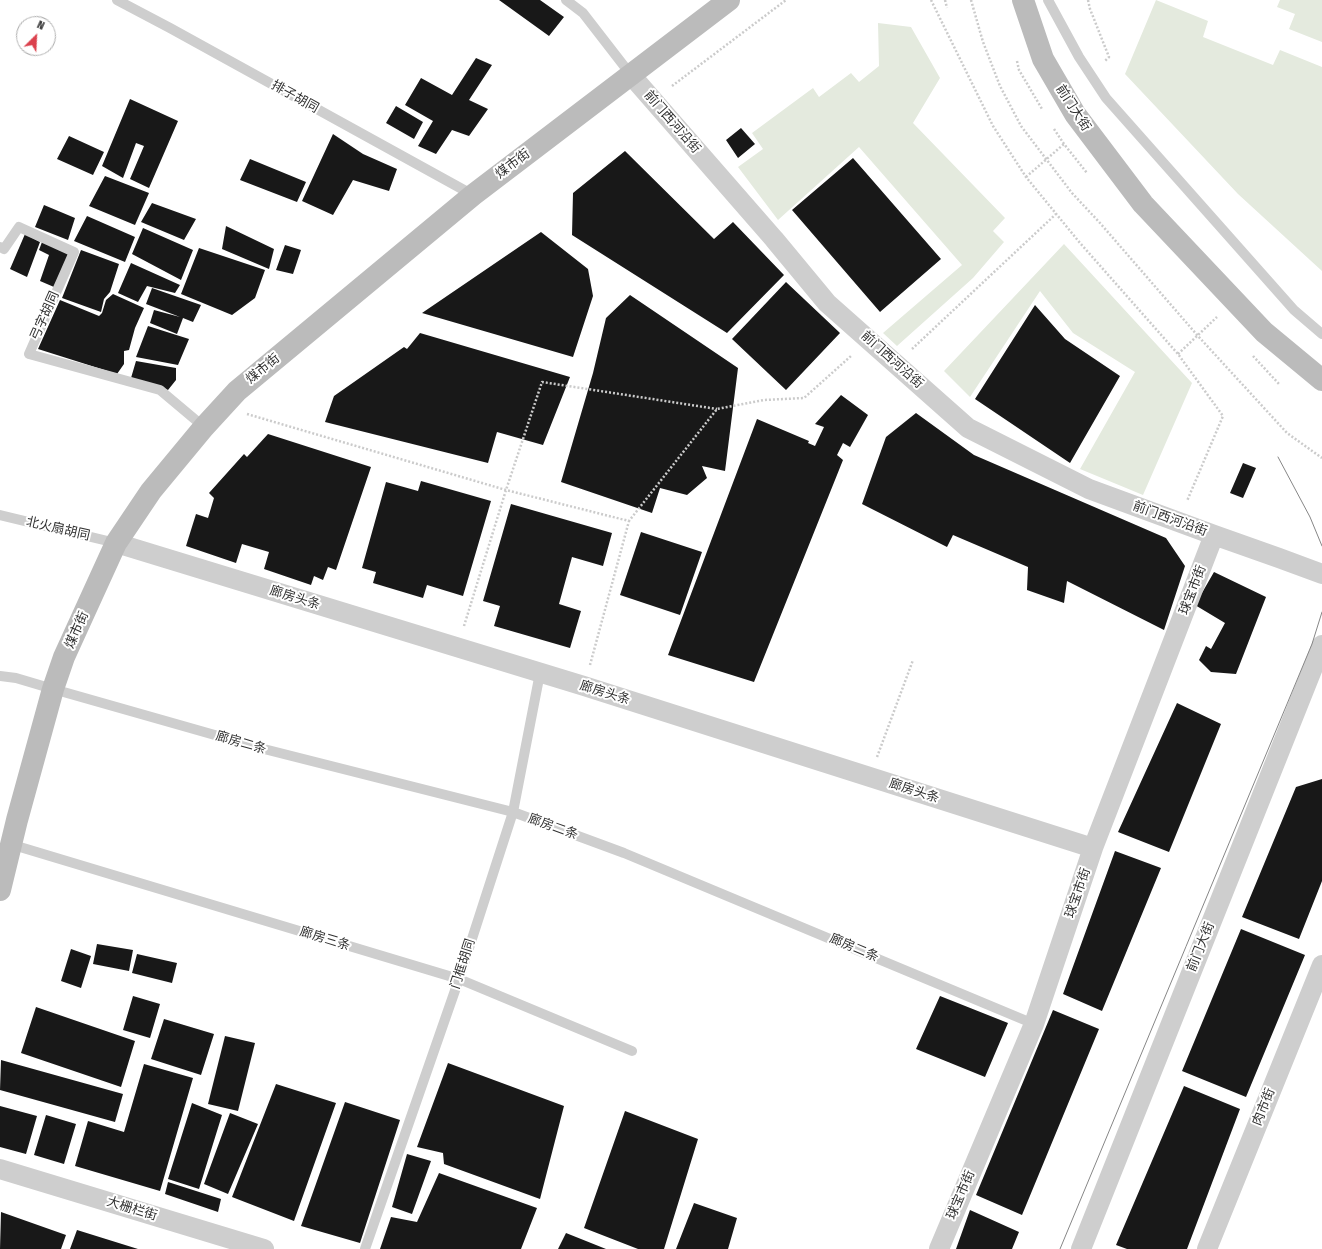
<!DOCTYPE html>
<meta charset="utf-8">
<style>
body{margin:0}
#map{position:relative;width:1322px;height:1249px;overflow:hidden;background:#fff;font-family:"Fira Sans Condensed",sans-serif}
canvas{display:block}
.north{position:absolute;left:16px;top:16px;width:40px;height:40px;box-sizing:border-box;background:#fff;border:1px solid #adadad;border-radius:50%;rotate:24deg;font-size:11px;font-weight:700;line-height:16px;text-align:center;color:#313131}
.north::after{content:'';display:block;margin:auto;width:14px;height:18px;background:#db414d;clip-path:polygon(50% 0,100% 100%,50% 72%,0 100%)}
</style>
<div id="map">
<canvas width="1322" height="1249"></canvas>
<div class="north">N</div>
</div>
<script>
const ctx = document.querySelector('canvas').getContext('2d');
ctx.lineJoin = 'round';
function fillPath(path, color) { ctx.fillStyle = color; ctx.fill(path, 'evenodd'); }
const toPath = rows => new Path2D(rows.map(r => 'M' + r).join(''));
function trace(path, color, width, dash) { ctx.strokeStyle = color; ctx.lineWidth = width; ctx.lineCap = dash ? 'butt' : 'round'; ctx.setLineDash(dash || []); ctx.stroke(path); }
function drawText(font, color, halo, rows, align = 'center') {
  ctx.font = font + ' "Fira Sans Condensed","Noto Sans SC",sans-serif'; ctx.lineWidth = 4; ctx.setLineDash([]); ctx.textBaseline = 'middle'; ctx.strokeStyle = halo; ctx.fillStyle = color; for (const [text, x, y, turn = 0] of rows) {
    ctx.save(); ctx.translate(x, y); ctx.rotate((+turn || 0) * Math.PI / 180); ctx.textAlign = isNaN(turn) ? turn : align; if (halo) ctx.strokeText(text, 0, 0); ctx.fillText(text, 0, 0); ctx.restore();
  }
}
fillPath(toPath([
 [1156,0,1208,21,1203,37,1273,65,1280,50,1322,67,1322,271,1238,194,1125,74],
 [1280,0,1322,0,1322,42,1289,29,1295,14,1277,7],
 [878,23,911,27,940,78,913,123,1005,218,993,231,1004,242,973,278,897,346,883,333,962,265,859,147,778,220,738,167,763,149,752,133,813,88,819,97,851,73,859,82,879,66],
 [1064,244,1192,383,1143,495,1080,469,1135,372,1073,333,1040,291,970,397,944,371]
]), '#e4eade');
fillPath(toPath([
 [499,0,540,0,564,17,549,36],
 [476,58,492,65,469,100,488,109,469,136,452,130,436,154,418,146,433,121,405,105,421,78,452,95],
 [130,99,178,121,149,188,130,179,144,146,136,143,123,178,102,166],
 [396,106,423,122,414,139,386,123],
 [741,128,755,144,738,158,726,140],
 [333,134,363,154,397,169,389,191,353,180,333,215,302,201],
 [69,136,104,152,93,175,57,159],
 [625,151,714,239,733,222,784,275,727,333,572,235,573,193],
 [853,158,941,259,880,312,792,210],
 [250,159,306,182,297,202,240,180],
 [105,176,149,193,135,225,89,206],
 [152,203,196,219,184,240,141,222],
 [44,205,75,218,68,240,35,227],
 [87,216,135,237,125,262,74,241],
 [226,226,274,249,269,269,222,249],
 [143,228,193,250,181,280,132,254],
 [541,232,588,269,593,296,573,357,422,313],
 [25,234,40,242,27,277,10,269],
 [42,242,71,253,54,287,40,281,49,255,39,250],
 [285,245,301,250,293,274,276,270],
 [199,248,265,270,255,298,232,315,181,294],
 [81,250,119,264,110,292,104,299,101,312,62,298],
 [131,263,180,285,175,293,147,286,138,302,118,293],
 [786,282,840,333,786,390,732,339],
 [152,288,201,305,193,322,183,318,177,334,150,323,154,310,180,317,146,304],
 [113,294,144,308,135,328,129,350,124,351,124,364,117,374,38,349,60,300,99,316,102,313,106,300],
 [630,295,738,368,725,471,702,466,707,478,687,495,660,488,652,513,561,482,593,373,606,318],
 [1035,305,1065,339,1120,376,1070,463,975,399],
 [148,326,189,339,178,365,136,357],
 [420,333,570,377,543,445,497,432,488,463,325,422,334,396,404,347,407,349],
 [136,361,176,368,176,380,168,390,131,378],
 [841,395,868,415,850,447,843,443,837,455,843,460,754,682,668,655,757,419,809,441,808,443,815,446,824,427,815,424],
 [916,413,974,455,1166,538,1185,566,1164,630,1067,581,1064,603,1027,590,1028,567,953,535,947,547,862,504,886,437],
 [268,434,371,467,336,570,328,567,323,580,314,576,311,585,264,569,269,552,242,544,236,563,186,546,196,514,208,518,214,498,209,493,244,454,247,457],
 [1243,463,1256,468,1243,498,1230,493],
 [421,481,491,501,463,596,427,585,423,598,373,583,376,572,362,568,386,482,418,491],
 [511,504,612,533,603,566,572,557,559,604,581,611,570,648,494,626,500,606,483,601],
 [641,532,702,552,680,615,620,595],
 [1214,572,1266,597,1236,674,1211,672,1199,660,1206,646,1211,649,1225,623,1195,605],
 [1177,703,1221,724,1169,852,1118,832],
 [1322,779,1322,881,1299,939,1242,917,1296,787],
 [1115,851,1161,868,1102,1011,1063,994],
 [1241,929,1305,955,1246,1097,1182,1071],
 [97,944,133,950,129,971,93,964],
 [71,949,91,956,81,988,61,981],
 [137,954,177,963,172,983,132,973],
 [133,996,160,1004,150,1038,123,1030],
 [940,996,1008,1023,985,1077,916,1049],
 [36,1007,135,1041,121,1087,21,1053],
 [1053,1010,1099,1029,1022,1215,976,1195],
 [164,1019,214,1034,201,1075,151,1059],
 [225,1036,255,1043,238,1111,208,1104],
 [1,1060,123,1094,115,1122,0,1090],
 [448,1063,564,1106,540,1199,444,1164,443,1153,417,1147],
 [144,1064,193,1078,160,1191,75,1166,88,1121,124,1132],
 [276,1084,336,1103,294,1221,232,1197],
 [1184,1086,1240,1109,1187,1249,1127,1249,1116,1245],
 [345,1102,400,1120,360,1243,301,1226],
 [192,1103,222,1115,199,1189,168,1179],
 [0,1106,37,1116,26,1154,0,1147],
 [625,1111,698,1139,664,1249,638,1249,584,1228],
 [230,1113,258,1124,228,1194,204,1184],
 [46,1115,76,1124,64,1164,34,1155],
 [407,1154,431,1161,412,1214,392,1207],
 [439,1173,537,1208,521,1249,380,1249,391,1217,417,1222],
 [168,1182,221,1199,218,1212,165,1194],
 [694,1203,737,1218,728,1249,676,1249],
 [970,1210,1019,1232,1012,1249,956,1249],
 [1,1212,66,1235,61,1249,0,1249],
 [77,1230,138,1249,70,1249],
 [566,1233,606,1249,558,1249]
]), '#181818');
trace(toPath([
 [931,0,993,126,1026,177,1080,243,1178,354,1223,416,1187,501],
 [945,0,947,8],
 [971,0,983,42,1000,86,1021,126,1072,193,1100,223,1198,336,1287,433,1322,458],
 [1088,0,1090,9,1109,57,1104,62],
 [1017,61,1019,70,1042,109],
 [672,86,786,0],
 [1054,129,1064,144,1087,173],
 [1026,177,1064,144],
 [912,349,1056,214],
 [1178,354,1217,317],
 [1253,356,1279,384],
 [247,414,506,490,629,521,717,409,764,400,804,398,851,356],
 [464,626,506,490,542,382,717,409],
 [590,665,629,521],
 [877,757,913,660]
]), '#cbcbcb', 2.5, [2, 2]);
trace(toPath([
 [117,0,170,28,473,195],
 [566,0,583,13,631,75],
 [1048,0,1079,57,1106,98,1294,310,1322,334],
 [0,247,4,249,19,227,74,252,29,354,160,390,204,427],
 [0,515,116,543],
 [0,676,16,678,53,689,264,749,513,812,624,853,1034,1024],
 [10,844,459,979,632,1051],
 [365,1249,459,979,513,812,540,673]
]), '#cecece', 10);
trace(toPath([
 [631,75,774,239,827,303,968,428,1089,489,1214,535,1279,558,1322,574],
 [116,543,584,686,1093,848],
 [0,1169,264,1249],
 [939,1249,1034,1024,1093,848,1214,535],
 [1081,1249,1322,645],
 [1207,1249,1322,965]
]), '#cecece', 20);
trace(toPath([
 [1023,0,1043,59,1075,114,1143,204,1264,332,1322,380],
 [0,890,17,820,53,689,64,657,116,543,151,491,204,427,237,391,473,195,729,0]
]), '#bbb', 22);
trace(toPath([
 [1278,457,1310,517,1322,546],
 [1060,1249,1312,644,1322,612]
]), '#868686', 1);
drawText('13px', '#313131', '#fff', [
 ["排子胡同",295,97,29],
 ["前门大街",1073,108,57],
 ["前门西河沿街",672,122,49],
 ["煤市街",513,164,-37],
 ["弓字胡同",45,316,-66],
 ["前门西河沿街",892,360,42],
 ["煤市街",263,369,-39],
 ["前门西河沿街",1170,519,20],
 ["北火扇胡同",58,529,13],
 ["球宝市街",1193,590,-69],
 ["廊房头条",295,598,17],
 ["煤市街",77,630,-66],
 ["廊房头条",605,693,17],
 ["廊房二条",241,743,16],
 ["廊房头条",914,791,18],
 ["廊房二条",553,827,20],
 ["球宝市街",1078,893,-71],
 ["廊房三条",325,939,17],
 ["前门大街",1201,947,-68],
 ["廊房二条",854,948,23],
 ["门框胡同",463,964,-72],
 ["肉市街",1264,1107,-68],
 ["球宝市街",961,1195,-67],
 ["大栅栏街",132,1209,17]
]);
</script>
